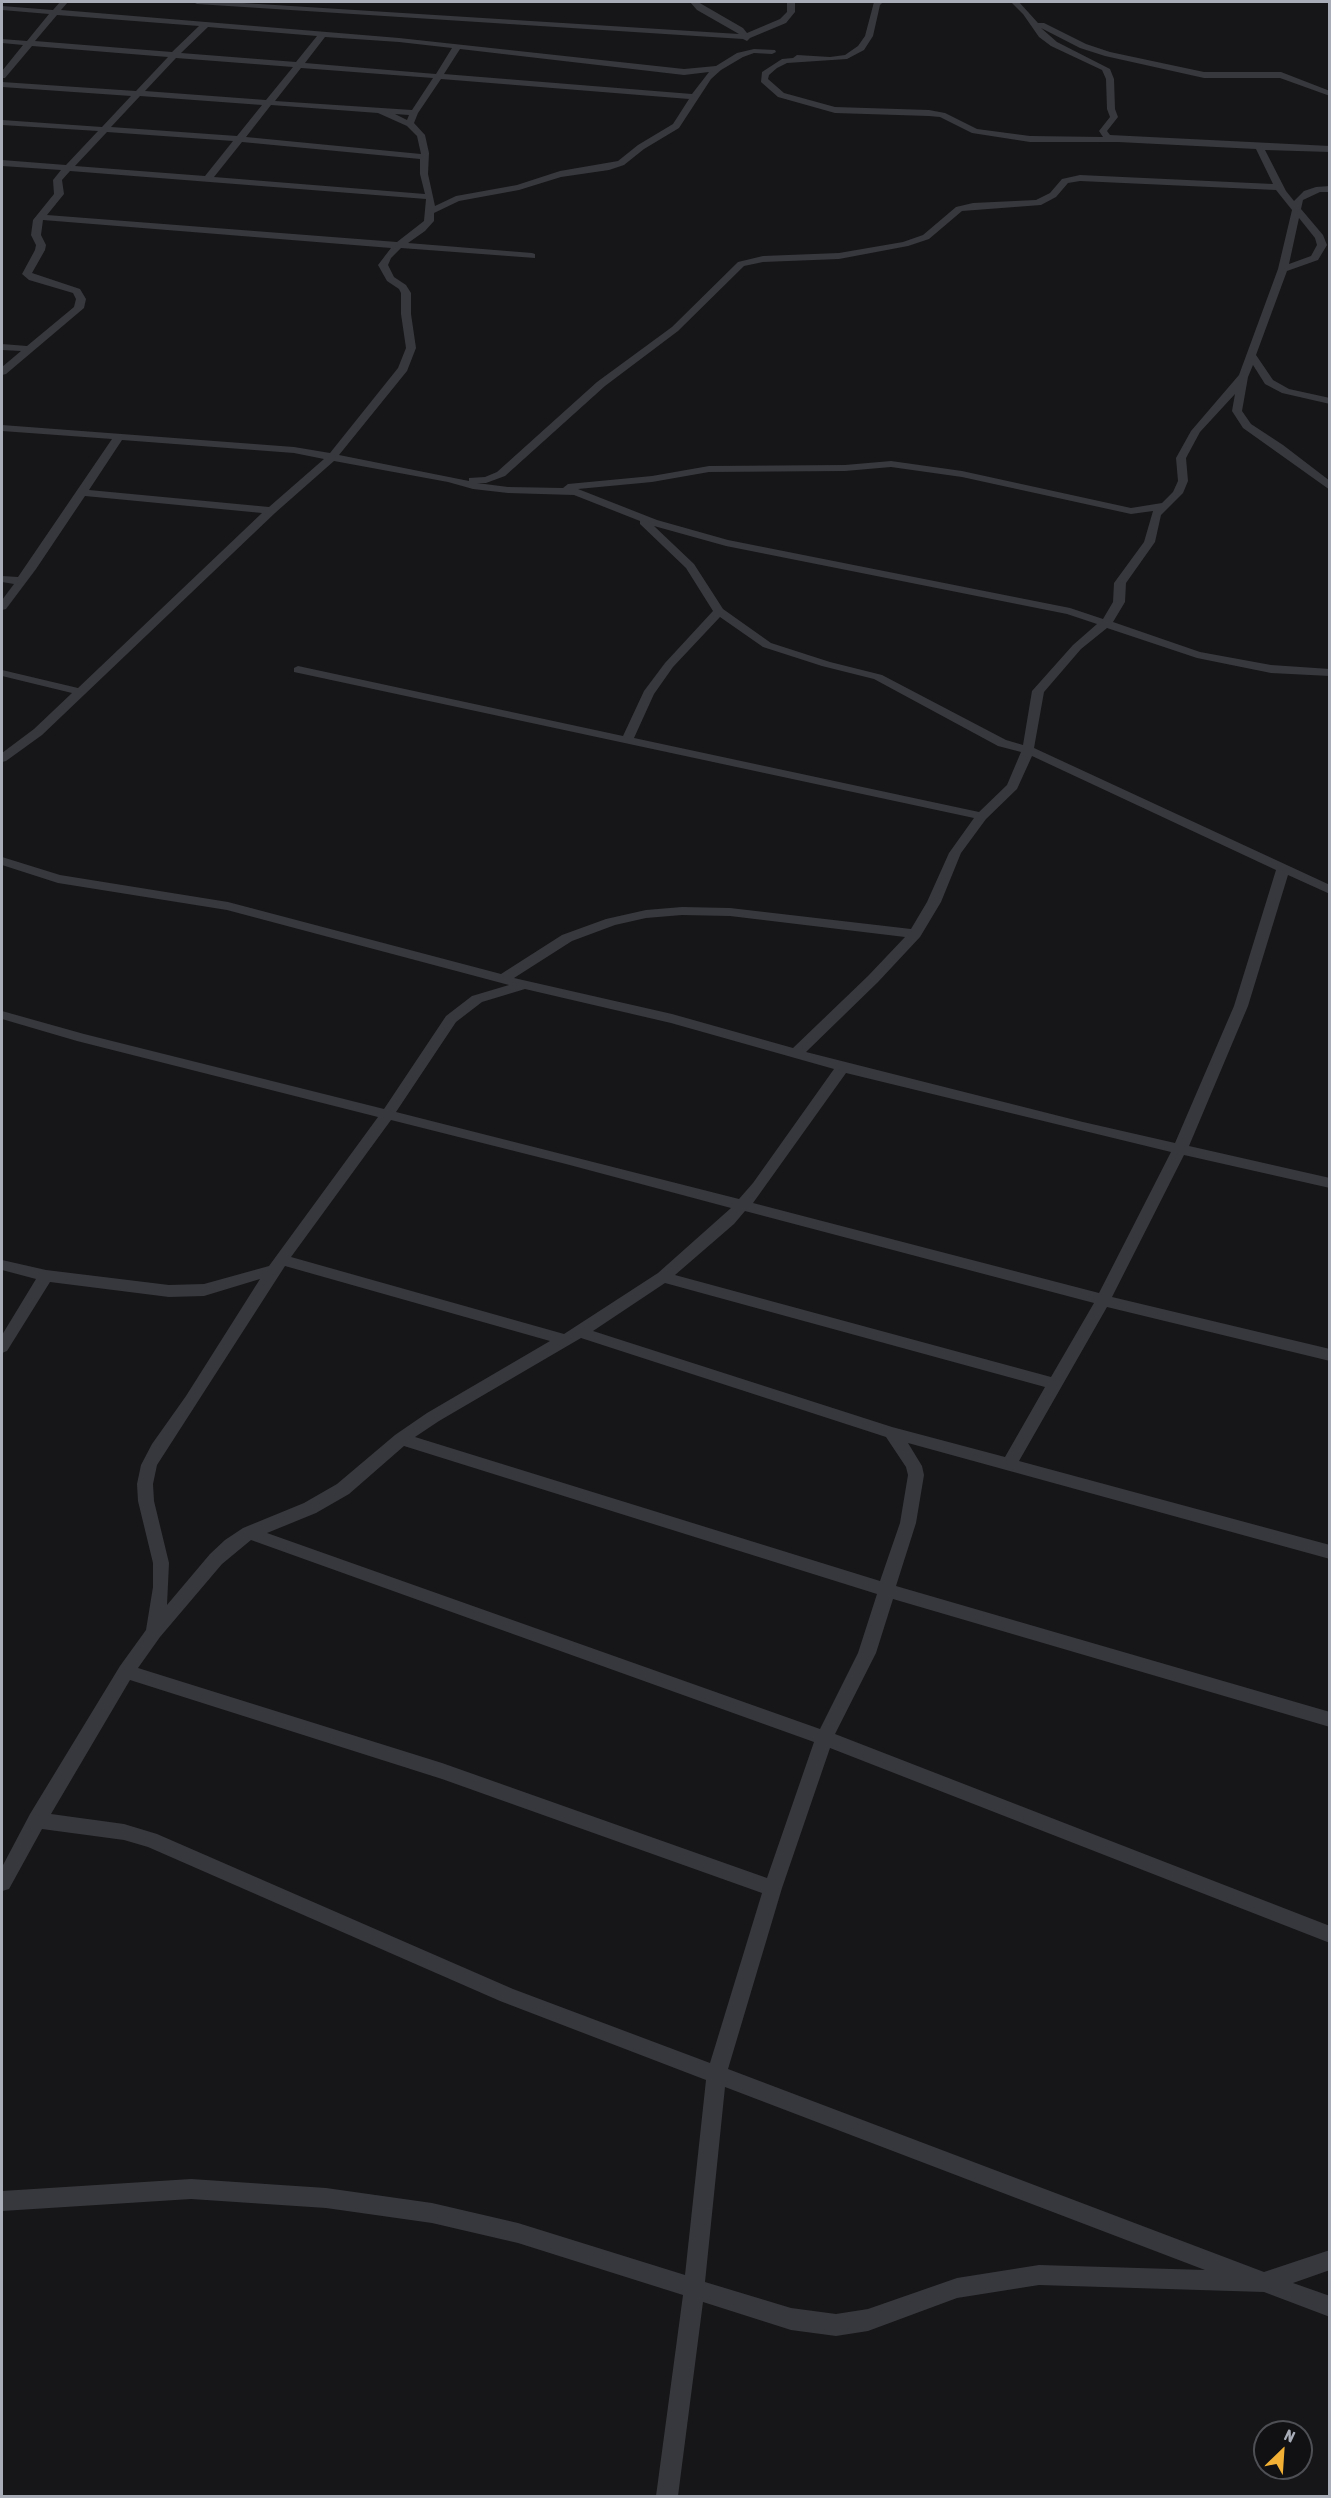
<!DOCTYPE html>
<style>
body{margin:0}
#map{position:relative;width:1331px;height:2498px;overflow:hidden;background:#161618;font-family:"Asap Condensed",sans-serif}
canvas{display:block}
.frame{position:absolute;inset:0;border:3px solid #a8adb8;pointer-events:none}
.north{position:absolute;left:1253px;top:2420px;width:60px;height:60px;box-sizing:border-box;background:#111113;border:2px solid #4d4f55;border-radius:50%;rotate:25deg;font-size:16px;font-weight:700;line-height:24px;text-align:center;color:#a8adb8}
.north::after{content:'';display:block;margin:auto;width:21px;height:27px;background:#f2b134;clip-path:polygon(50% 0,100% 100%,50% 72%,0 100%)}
</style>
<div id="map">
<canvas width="1331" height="2498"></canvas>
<div class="frame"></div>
<div class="north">N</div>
</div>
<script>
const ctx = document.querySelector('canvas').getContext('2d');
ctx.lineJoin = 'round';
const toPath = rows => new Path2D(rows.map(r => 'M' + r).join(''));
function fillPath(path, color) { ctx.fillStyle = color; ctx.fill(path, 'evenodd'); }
fillPath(toPath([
 [60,2,68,2,61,10,399,38,684,69,716,66,737,53,754,49,775,50,776,52,772,54,754,53,743,57,721,70,711,79,679,128,644,149,624,165,609,170,561,177,519,190,459,201,434,213,434,221,425,231,408,243,532,253,535,254,535,258,401,248,391,258,388,265,394,277,406,285,411,293,411,314,416,348,407,371,339,455,469,481,469,478,485,477,497,472,597,382,672,327,738,262,763,256,839,253,903,242,923,235,956,207,973,203,1036,200,1050,193,1062,179,1080,175,1273,184,1256,149,1118,142,1030,142,972,133,940,117,929,116,835,113,778,97,761,82,762,72,782,59,793,58,797,55,830,57,845,55,858,46,865,36,874,2,883,2,880,5,873,36,864,50,847,59,787,63,777,68,769,75,768,79,784,93,835,107,929,110,945,113,977,129,1030,136,1103,137,1099,131,1110,117,1107,109,1106,79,1102,70,1051,46,1039,37,1023,14,1011,2,1019,2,1038,23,1044,23,1086,44,1110,52,1204,72,1281,72,1330,91,1330,96,1280,78,1204,78,1105,56,1080,48,1041,28,1057,42,1110,69,1114,79,1115,109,1118,117,1107,131,1110,135,1330,146,1330,152,1265,150,1286,191,1294,201,1304,191,1316,187,1330,186,1330,192,1320,192,1303,200,1301,209,1323,235,1327,245,1318,260,1287,271,1256,355,1273,380,1289,389,1330,398,1330,404,1282,393,1265,384,1253,365,1248,377,1242,411,1251,424,1283,445,1330,481,1330,490,1243,428,1232,411,1235,394,1200,432,1186,458,1188,481,1183,493,1161,515,1155,542,1126,583,1125,602,1113,622,1200,652,1271,665,1330,669,1330,676,1271,673,1197,658,1107,628,1081,649,1044,692,1034,748,1330,885,1330,894,1288,875,1248,1006,1189,1146,1330,1178,1330,1188,1184,1155,1112,1297,1330,1349,1330,1361,1107,1307,1019,1461,1330,1545,1330,1559,908,1443,922,1466,924,1475,916,1523,896,1586,1330,1712,1330,1727,893,1599,876,1653,835,1734,1330,1926,1330,1943,830,1748,782,1888,728,2069,1264,2272,1330,2250,1330,2270,1293,2283,1330,2296,1330,2317,1264,2292,1039,2285,957,2298,868,2331,836,2336,791,2330,703,2302,678,2496,656,2496,683,2295,518,2243,432,2223,326,2208,191,2199,2,2211,2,2191,191,2179,326,2188,432,2203,518,2223,685,2275,706,2080,500,2001,148,1847,124,1840,42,1829,9,1889,2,1891,2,1867,30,1814,120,1666,146,1630,153,1587,153,1563,138,1501,137,1484,141,1465,152,1444,186,1396,260,1279,204,1296,169,1297,50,1282,7,1351,2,1353,2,1335,36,1279,2,1270,2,1260,46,1270,169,1285,204,1284,269,1266,378,1117,77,1041,2,1019,2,1011,84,1034,384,1109,446,1016,472,996,509,985,227,910,58,883,2,865,2,857,60,875,228,902,501,974,562,935,606,919,646,910,682,907,730,908,911,929,927,902,949,853,974,818,294,672,294,668,298,666,623,736,644,691,665,663,713,611,686,568,640,524,640,521,574,495,508,493,473,489,448,482,334,461,275,513,42,735,6,761,2,762,2,753,34,729,72,693,2,676,2,670,78,688,262,513,85,496,36,569,6,609,2,610,2,600,14,584,2,582,2,576,18,577,112,439,2,431,2,425,294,447,330,453,398,368,406,348,401,314,401,293,399,289,387,281,378,265,391,248,43,220,41,235,46,245,45,250,32,273,80,289,86,299,84,308,6,374,2,375,2,367,21,351,2,350,2,344,27,346,74,307,76,299,73,293,29,280,22,274,35,250,36,245,31,235,33,220,54,194,53,180,61,170,2,166,2,160,66,165,98,131,2,125,2,120,102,127,131,96,2,87,2,82,136,91,168,57,32,46,5,78,2,78,2,71,23,45,2,43,2,39,27,41,49,14,2,10,2,6,53,10,60,2],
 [57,15,199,26,172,52,35,41,57,15],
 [208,27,317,36,296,62,181,53,208,27],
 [325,37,399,42,452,48,436,74,305,63,325,37],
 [460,49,684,75,709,72,692,94,444,74,460,49],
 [176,58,293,67,266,100,145,91,176,58],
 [301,68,433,78,412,110,275,101,301,68],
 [441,79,689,99,673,124,638,145,618,161,560,171,517,185,456,196,435,206,428,174,429,153,425,135,414,123,418,113,441,79],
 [140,96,262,105,237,136,111,127,140,96],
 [271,105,378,113,407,126,417,136,421,154,246,137,271,105],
 [395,114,409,115,407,120,395,114],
 [107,132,233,141,205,176,75,166,107,132],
 [242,142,420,159,420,174,425,194,214,177,242,142],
 [70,171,426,199,424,221,397,242,47,215,64,194,62,180,70,171],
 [1080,181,1276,190,1292,210,1278,269,1239,375,1191,431,1176,458,1178,481,1173,492,1162,503,1131,508,962,471,891,461,845,465,709,466,652,476,568,484,563,488,508,487,477,483,486,483,505,476,605,386,678,331,744,266,763,262,839,259,908,246,929,239,962,211,1041,205,1056,197,1068,183,1080,181],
 [1299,218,1315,238,1317,245,1311,256,1289,264,1299,218],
 [122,440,294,453,324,459,269,507,89,490,122,440],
 [891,467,962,477,1131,514,1153,511,1144,542,1114,583,1113,602,1103,619,1070,608,728,540,657,520,578,489,652,482,709,472,845,471,891,467],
 [654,526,726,546,1067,614,1097,624,1073,645,1032,691,1023,745,1006,740,882,675,830,662,771,643,723,609,694,564,654,526],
 [720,617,763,647,822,666,874,679,998,746,1021,752,1007,785,979,812,634,738,654,694,673,667,720,617],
 [1032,756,1276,870,1234,1006,1175,1143,1083,1122,806,1052,878,982,920,937,941,902,961,853,986,819,1017,789,1032,756],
 [682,915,730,916,905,937,868,976,793,1048,672,1014,514,978,572,941,615,925,646,918,682,915],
 [525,989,671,1023,834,1069,753,1183,739,1199,396,1112,456,1022,482,1002,525,989],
 [846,1073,1171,1152,1099,1293,753,1203,846,1073],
 [391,1120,566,1164,731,1208,658,1273,564,1334,291,1257,391,1120],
 [745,1211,1094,1303,1051,1377,675,1275,734,1224,745,1211],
 [285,1266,550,1341,427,1413,395,1435,337,1484,304,1503,243,1528,225,1540,210,1554,167,1605,169,1563,154,1501,153,1484,157,1465,285,1266],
 [665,1283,1045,1387,1005,1457,892,1427,593,1331,665,1283],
 [581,1338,886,1437,906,1467,908,1475,900,1523,880,1581,415,1437,439,1421,581,1338],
 [404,1446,877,1594,858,1653,820,1729,267,1533,316,1513,349,1494,404,1446],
 [251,1540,814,1742,767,1878,442,1763,138,1668,160,1637,222,1564,251,1540],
 [130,1680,442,1779,762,1893,710,2063,513,1989,157,1834,124,1824,51,1814,130,1680],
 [725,2087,1205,2270,1039,2265,957,2278,868,2309,836,2314,791,2308,705,2282,725,2087],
 [193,2,227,2,739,34,697,10,690,2,698,2,743,28,747,33,780,19,787,12,787,2,795,2,795,12,786,23,750,38,747,41,743,39,197,4,193,2]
]), '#37383d');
</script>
